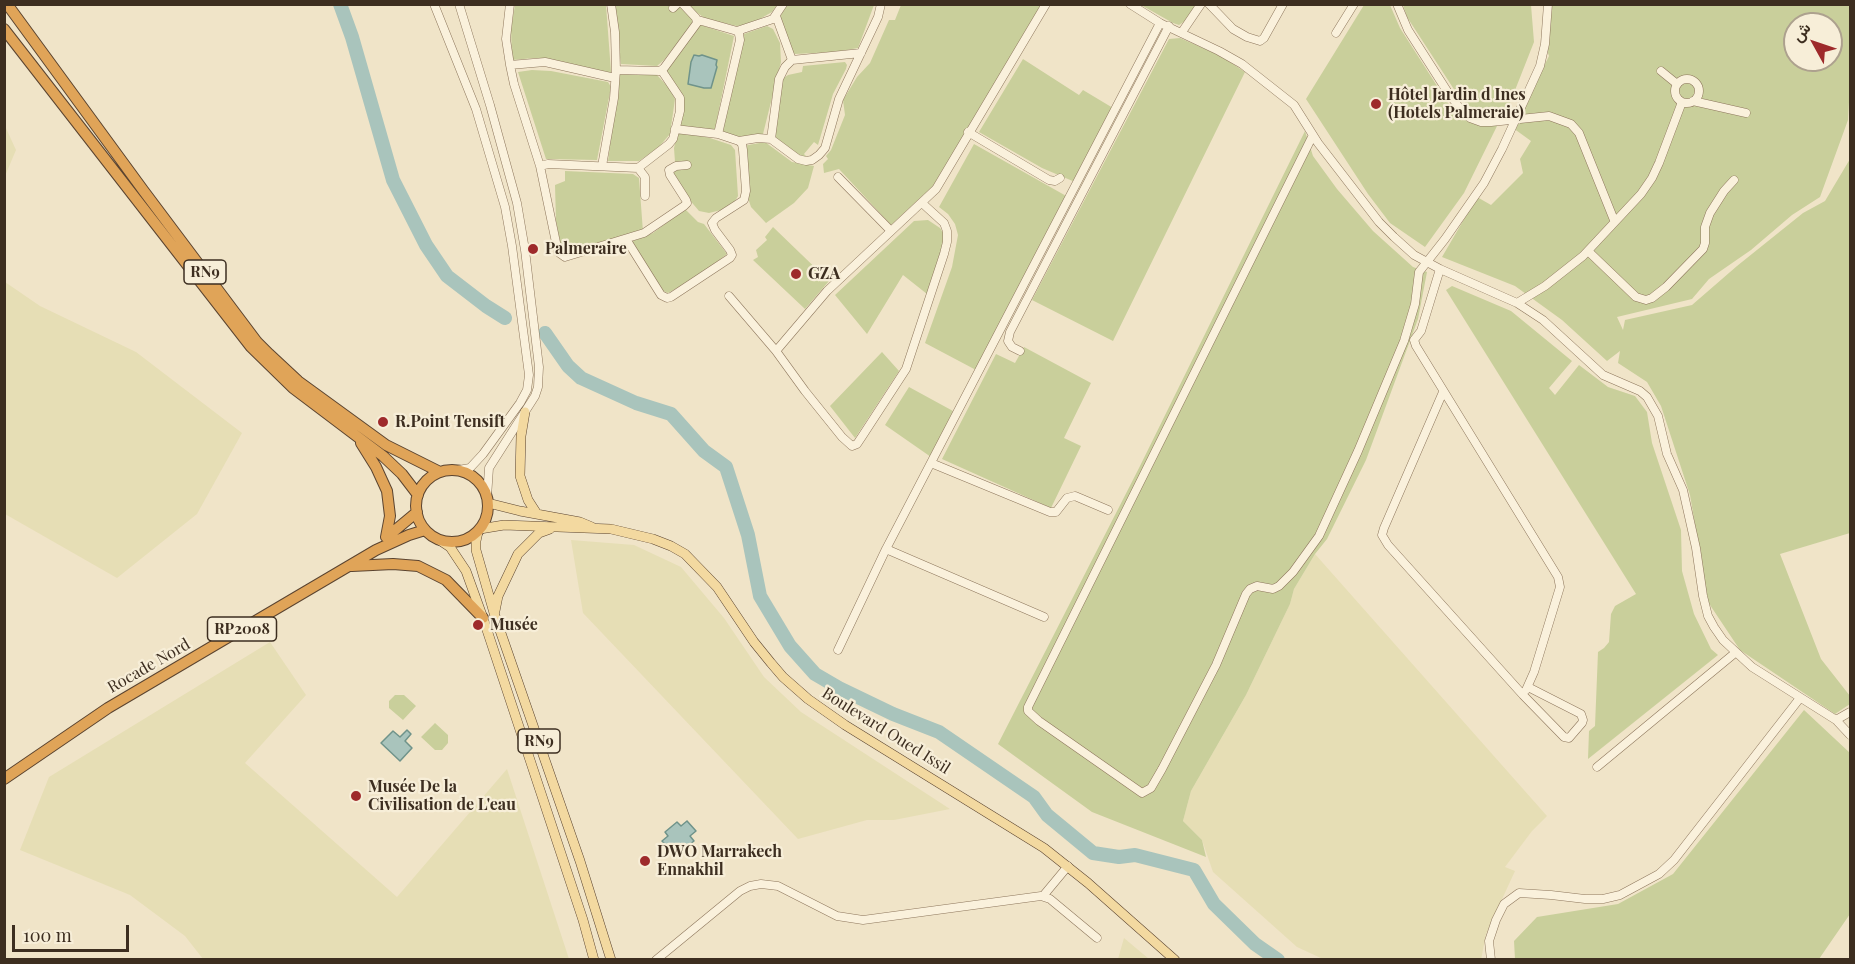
<!DOCTYPE html>
<meta charset="utf-8">
<style>
body{margin:0}
#map{position:relative;width:1855px;height:964px;overflow:hidden;background:#f0e4c8;font-family:"Playfair Display",Vazirmatn,serif}
canvas{display:block}
.frame{position:absolute;inset:0;border:6px solid #3d2e20;pointer-events:none}
.north{position:absolute;left:1783px;top:12px;width:60px;height:60px;box-sizing:border-box;background:#f7eed8;border:2px solid #ada18e;border-radius:50%;rotate:310deg;font-size:16px;font-weight:700;line-height:24px;text-align:center;color:#3d2e20}
.north::after{content:'';display:block;margin:auto;width:21px;height:27px;background:#9e2a2b;clip-path:polygon(50% 0,100% 100%,50% 72%,0 100%)}
.scale{position:absolute;left:12px;top:925px;width:117px;height:27px;box-sizing:border-box;border:3px solid #3d2e20;border-top:0;padding-left:8px;font-size:18px;line-height:21px;white-space:nowrap;color:#3d2e20;-webkit-text-stroke:4px #f7eed8;paint-order:stroke}
</style>
<div id="map">
<canvas width="1855" height="964"></canvas>
<div class="frame"></div>
<div class="north">ش</div>
<div class="scale">100 m</div>
</div>
<script>
const ctx = document.querySelector('canvas').getContext('2d');
ctx.lineJoin = 'round';
function fillPath(path, color) { ctx.fillStyle = color; ctx.fill(path, 'evenodd'); }
const toPath = rows => new Path2D(rows.map(r => 'M' + r).join(''));
function trace(path, color, width, dash) { ctx.strokeStyle = color; ctx.lineWidth = width; ctx.lineCap = dash ? 'butt' : 'round'; ctx.setLineDash(dash || []); ctx.stroke(path); }
function drawText(font, color, halo, rows, align = 'center') {
  ctx.font = font + ' "Playfair Display",serif'; ctx.lineWidth = 4.5; ctx.setLineDash([]); ctx.textBaseline = 'middle'; ctx.strokeStyle = halo; ctx.fillStyle = color; for (const [text, x, y, turn = 0] of rows) {
    ctx.save(); ctx.translate(x, y); ctx.rotate((+turn || 0) * Math.PI / 180); ctx.textAlign = isNaN(turn) ? turn : align; if (halo) ctx.strokeText(text, 0, 0); ctx.fillText(text, 0, 0); ctx.restore();
  }
}
fillPath(toPath([
 [5,126,16,150,5,176],
 [5,282,40,306,136,352,242,433,197,514,117,578,5,514],
 [571,540,634,545,681,567,724,618,764,677,801,712,950,809,894,820,867,820,798,839,583,613],
 [1315,554,1547,816,1532,831,1505,867,1515,871,1486,934,1481,960,1323,959,1297,947,1213,872,1202,840,1183,821,1191,791,1246,695,1290,604,1294,589],
 [270,642,306,695,245,763,397,897,507,769,569,959,203,959,185,936,130,895,20,850,49,777],
 [1124,938,1149,959,1118,959]
]), '#e6deb5');
fillPath(toPath([
 [1690,4,1696,6,1698,4,1850,5,1850,84,1848,120,1820,197,1792,215,1751,250,1709,279,1692,299,1617,317,1623,330,1625,320,1692,305,1737,266,1803,213,1825,201,1850,159,1850,533,1780,554,1821,659,1850,696,1850,704,1835,714,1740,650,1708,602,1690,495,1661,406,1647,382,1618,363,1620,351,1607,361,1562,320,1515,286,1442,257,1477,197,1491,205,1523,173,1520,159,1531,141,1513,128,1549,56,1544,42,1550,5],
 [1795,24,1831,24,1831,60,1795,60],
 [515,5,606,5,611,72,609,75,535,58,512,60,511,29],
 [612,5,677,5,695,20,664,60,657,66,621,64],
 [686,5,777,5,772,12,751,24,737,26,706,19],
 [785,5,874,5,858,48,835,52,795,54,787,46,780,18],
 [901,5,1042,5,933,186,891,225,839,169,824,173,823,164,828,159,826,156,831,150,845,115,843,100,857,77,870,63,889,20,895,20],
 [1141,5,1196,5,1185,21,1179,25,1173,23],
 [1364,5,1390,5,1400,28,1448,103,1465,119,1481,126,1499,122,1464,193,1425,247,1390,223,1368,194,1306,99],
 [1403,5,1531,5,1534,42,1508,108,1480,115,1459,97,1407,17],
 [698,24,734,36,714,134,681,127,678,125,682,100,664,69],
 [767,26,773,29,780,43,781,62,763,134,742,140,722,134,739,45,744,34],
 [1180,38,1221,56,1245,72,1113,341,1032,300,1169,39],
 [1023,59,1079,95,1083,90,1113,108,1075,182,1042,168,979,132],
 [845,62,847,65,846,69,833,94,818,145,814,142,804,154,808,158,798,159,772,136,782,79,788,75,802,72,803,66],
 [532,70,551,71,608,82,611,87,597,160,546,159,518,72],
 [621,70,657,75,669,88,675,99,670,134,658,148,639,161,608,161,619,75],
 [1305,131,1313,156,1337,189,1373,231,1413,267,1427,272,1418,319,1366,460,1327,539,1315,554,1294,589,1290,604,1246,695,1191,791,1183,821,1202,840,1206,857,1092,812,998,744,1139,468],
 [681,132,710,138,731,145,735,150,738,196,734,203,721,210,709,213,699,211,683,192,670,169,675,162,674,148,677,135],
 [765,142,792,162,814,166,808,188,794,203,766,223,751,207,747,195,743,146],
 [974,144,1068,197,976,370,925,343,952,267,958,235,955,224,948,214,939,207],
 [565,171,633,174,639,178,643,232,562,252,556,221,555,185,565,181],
 [685,209,698,222,704,224,727,254,699,276,668,293,661,290,630,242,653,233],
 [928,220,940,228,944,234,943,247,927,294,903,275,867,334,835,295,914,221],
 [773,227,829,281,805,309,753,260,758,257,756,250,767,240,765,237],
 [1452,286,1511,311,1572,361,1549,388,1555,395,1579,365,1608,387,1635,396,1647,412,1652,443,1681,530,1682,571,1694,614,1711,649,1718,655,1588,759,1589,731,1595,726,1598,652,1604,648,1609,642,1611,614,1615,606,1636,594,1446,290],
 [1024,347,1091,383,1064,438,1081,446,1051,508,942,459,996,354,1015,363],
 [882,352,899,371,855,438,830,406],
 [909,387,953,411,931,457,885,425],
 [395,695,404,695,416,706,403,720,389,708,389,701],
 [1804,710,1850,753,1850,914,1819,959,1515,959,1514,941,1537,917,1618,904,1673,874],
 [435,723,448,735,448,743,442,750,435,750,421,737]
]), '#c9cf9b');
const water = toPath([
 [694,55,699,56,702,55,717,60,716,65,717,67,711,88,704,88,688,84,691,62,694,55],
 [407,730,411,734,405,741,412,748,400,761,381,743,393,731,400,737,407,730],
 [687,821,696,831,690,836,694,841,684,849,681,846,672,853,662,841,668,836,665,832,677,822,681,826,687,821]
]);
fillPath(water, '#a9c4bc');
trace(water, '#6f938a', 1.5);
trace(toPath([
 [340,4,352,37,393,180,426,245,447,276,486,306,505,318],
 [545,333,568,366,581,378,636,403,671,414,704,451,726,467,748,535,760,596,790,646,815,674,839,688,893,714,939,732,1034,797,1047,815,1093,853,1119,857,1135,855,1194,870,1214,904,1255,944,1278,960]
]), '#a9c4bc', 14);
const minor = toPath([
 [434,4,476,109,505,207,512,246,529,375,527,390,520,403,483,454,470,468,458,470],
 [459,4,490,105,517,203,525,250,539,367,538,387,535,396,489,468,487,497],
 [510,4,506,39,510,65,514,84,540,166,548,164,638,168,645,177,645,196],
 [1130,4,1160,23,1219,51,1242,64,1294,105,1318,143,1379,222,1394,237,1414,255,1440,269,1517,303,1543,320,1603,375,1640,391,1647,397,1658,416,1667,454,1683,490,1696,548,1703,596,1708,616,1714,627,1723,640,1752,667,1836,720,1850,735],
 [1209,4,1233,29,1247,37,1260,41,1264,38,1283,4],
 [1397,4,1408,30,1447,91,1461,110,1470,118,1481,122,1491,122,1549,116,1571,124,1579,133,1614,220],
 [673,8,677,4],
 [776,16,792,60],
 [737,31,773,19,783,4],
 [1182,32,1201,4],
 [1336,33,1354,4],
 [510,65,545,62,615,78],
 [616,70,660,71,664,68,697,23,696,18,683,4],
 [1661,71,1677,84],
 '1675 91a12 12 0 1 1 24 0a12 12 0 1 1-24 0Z',
 [1693,101,1746,113],
 [675,129,718,134,740,40,739,34,737,31,698,20],
 [968,132,1049,180,1055,181,1060,178],
 [1313,135,1028,707,1028,711,1039,721,1142,793,1151,788,1162,769,1216,665,1246,594,1250,589,1257,586,1273,589,1279,586,1293,572,1319,536,1358,451,1404,341,1415,304,1419,272,1445,239,1484,183,1502,149,1540,66,1545,44,1548,4],
 [771,139,779,79,785,67,792,60,861,53],
 [739,141,758,138,771,139,798,159,806,161,812,160,819,155,825,148,839,99,878,17,881,4],
 [540,166,558,252,565,257,644,233,684,206,687,203,686,200,670,175,669,170,676,166,687,165],
 [602,166,614,98,616,70,615,32,611,4],
 [638,168,669,144,673,139,680,111,680,98,662,71],
 [838,177,891,231],
 [626,239,661,295,667,298,671,297,730,258,732,255,730,250,715,230,712,223,716,218,744,200,746,191,743,150,742,144,739,141,718,134],
 [1588,251,1636,297,1646,300,1652,298,1666,287,1703,249,1705,243,1705,227,1710,213,1724,191,1734,180],
 [1440,269,1421,331,1414,340,1416,346,1558,577,1560,587,1534,672,1526,690],
 [729,296,776,351,805,391,842,437,852,446,857,444,863,435,906,369,944,254,947,242,947,231,944,223,922,203],
 [1517,303,1545,286,1583,256,1641,194,1652,178,1659,163,1682,102],
 [776,351,827,291,936,189,1046,4],
 [1020,351,1012,347,1008,341,1010,332,1169,26],
 [1443,392,1384,528,1382,535,1388,545,1523,695,1564,737,1569,738,1582,723,1583,720,1581,714,1528,687],
 [931,463,1050,512,1056,512,1067,498,1075,496,1108,510],
 [886,549,1044,617],
 [838,650,886,549,1160,23],
 [1836,720,1850,712],
 [1597,767,1735,653],
 [1043,896,1068,866],
 [656,960,740,891,750,886,761,884,778,886,837,916,863,920,1041,896,1050,899,1097,938],
 [1491,960,1489,941,1496,920,1504,904,1519,893,1551,895,1585,899,1603,899,1620,895,1659,874,1674,860,1800,698]
]);
const major = toPath([
 [525,412,521,436,520,476,528,500,537,514],
 [488,503,520,511,580,522,592,527],
 [480,529,504,525,611,529,653,539,671,546,685,554,717,587,754,642,771,663,783,677,808,699,845,725,1044,848,1088,883,1175,960],
 [478,532,476,541,476,550,494,613,580,861,611,960],
 [441,541,450,547,466,571,483,618,583,920,594,960],
 [495,611,498,596,518,554,539,533,550,529]
]);
const highway = toPath([
 [7,4,143,190,257,342,269,354,298,381,386,445,440,472],
 [4,29,251,347,293,388,383,456,402,474,418,495],
 [361,443,376,467,387,491,390,516,386,537],
 '416 506a36 36 0 1 1 72 0a36 36 0 1 1-72 0Z',
 [387,537,417,512],
 [352,566,393,564,418,566,446,580,483,618],
 [4,779,108,708,376,550,409,535,425,530]
]);
trace(minor, '#8d765c', 9);
trace(major, '#5b4430', 10);
trace(highway, '#5b4430', 12);
trace(minor, '#faf1dc', 8);
trace(major, '#f3d9a0', 9);
trace(highway, '#e0a458', 10);
for (const [x, y, r, color] of [
 [1376,104,6,"#9e2a2b"],
 [533,249,6,"#9e2a2b"],
 [796,274,6,"#9e2a2b"],
 [383,422,6,"#9e2a2b"],
 [478,625,6,"#9e2a2b"],
 [356,796,6,"#9e2a2b"],
 [645,861,6,"#9e2a2b"]
]) { const dot = new Path2D(); dot.arc(x, y, r, 0, 2 * Math.PI); ctx.fillStyle = color; ctx.fill(dot); trace(dot, '#f7eed8', 2); }
for (const [x, y, w] of [
 [205,272,42],
 [242,629,69],
 [539,741,42]
]) { const box = new Path2D(); box.roundRect(x - w / 2, y - 12, w, 24, 4.5); ctx.fillStyle = '#f7eed8'; ctx.fill(box); trace(box, '#3d2e20', 1.5); }
drawText('bold 15px', '#3d2e20', null, [
 ["RN9",205,272],
 ["RP2008",242,629],
 ["RN9",539,741]
]);
drawText('bold 16px', '#3d2e20', '#f7eed8', [
 ["Hôtel Jardin d Ines",1388,95],
 ["(Hotels Palmeraie)",1388,113],
 ["Palmeraire",545,249],
 ["GZA",808,274],
 ["R.Point Tensift",395,422],
 ["Musée",490,625],
 ["Musée De la",368,787],
 ["Civilisation de L'eau",368,805],
 ["DWO Marrakech",657,852],
 ["Ennakhil",657,870]
], 'left');
drawText('16px', '#3d2e20', '#f7eed8', [
 ["Rocade Nord",149,666,-30],
 ["Boulevard Oued Issil",886,731,32]
]);
</script>
